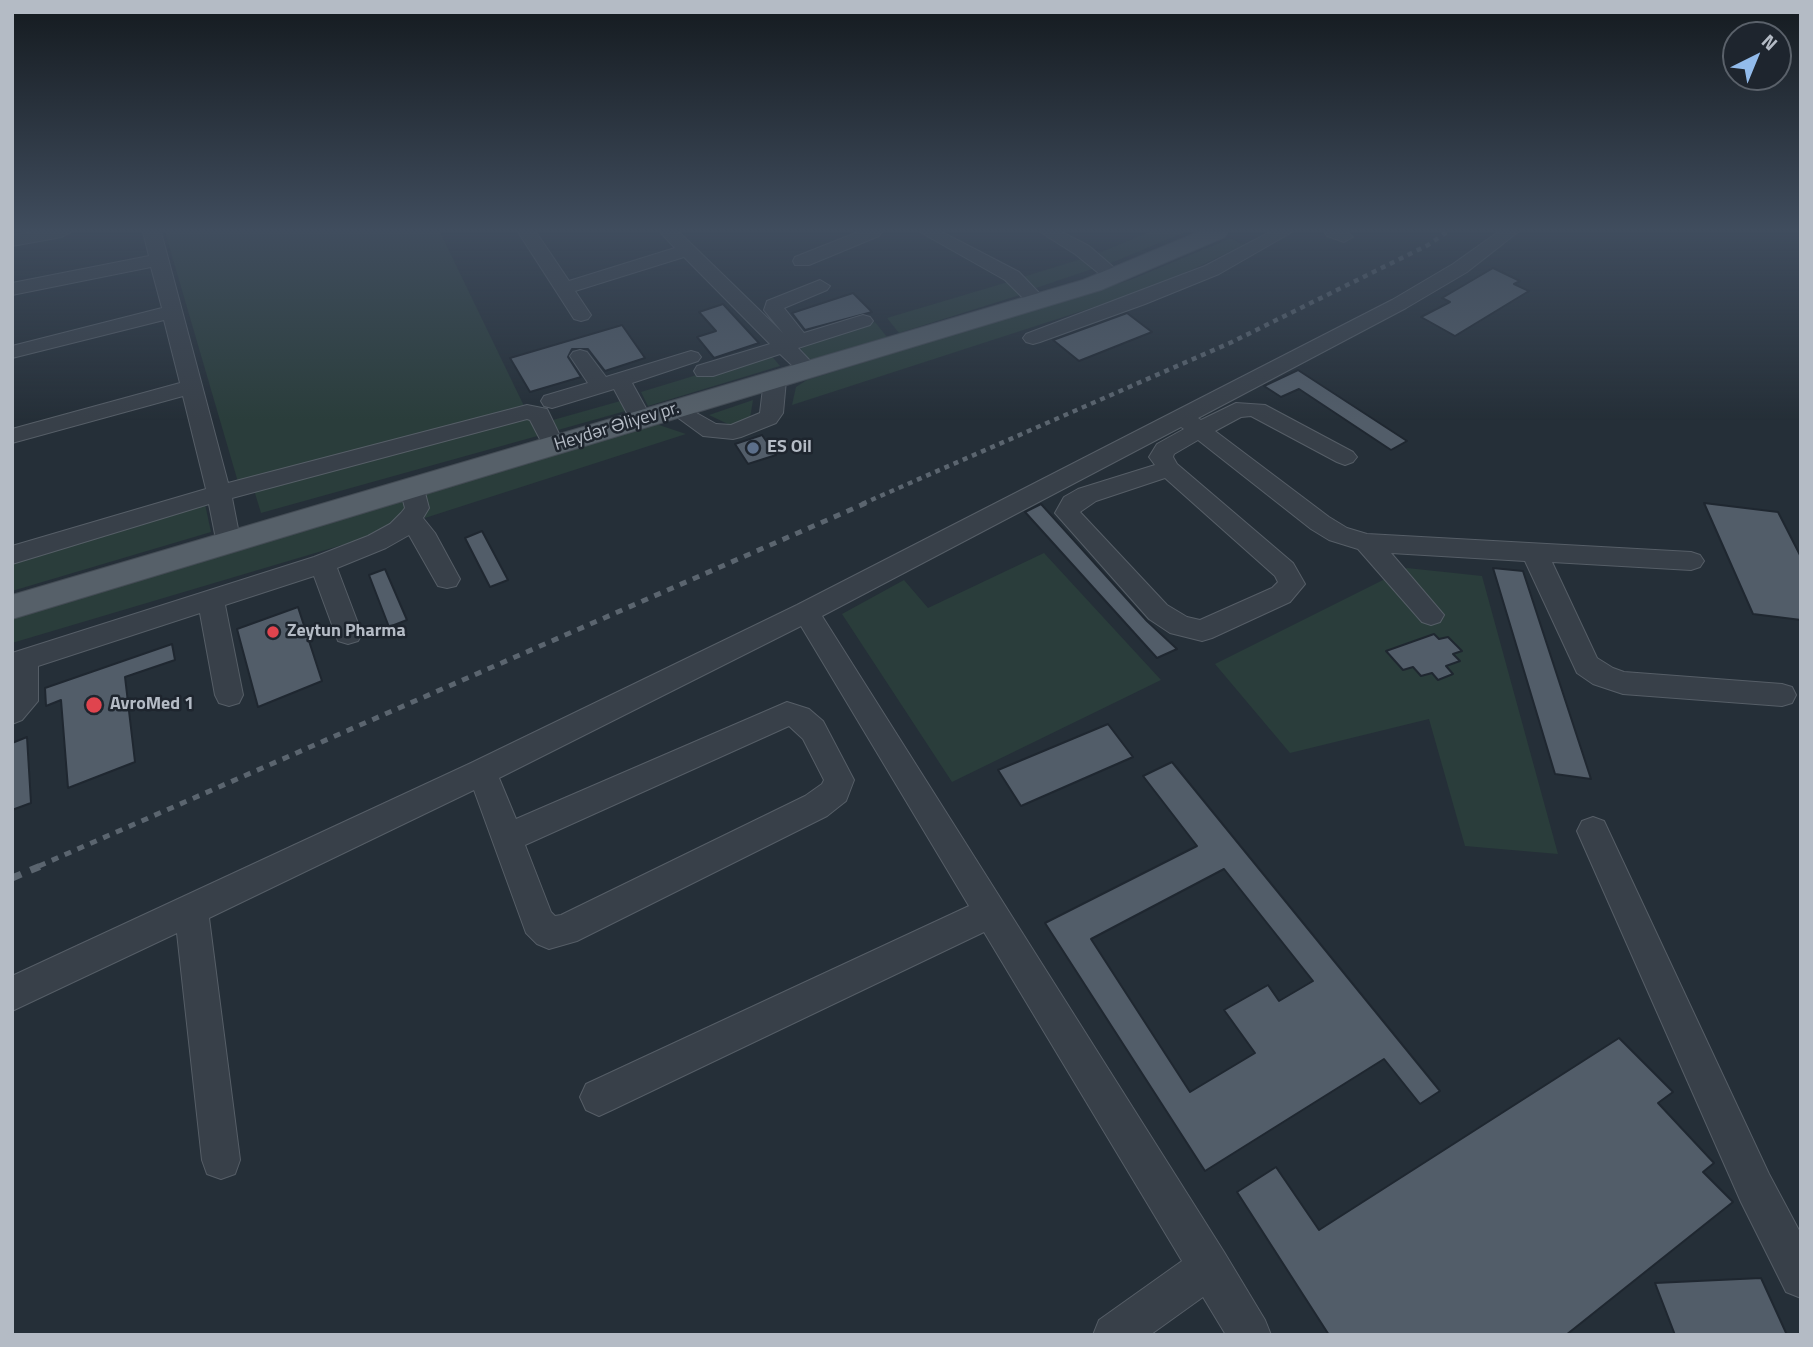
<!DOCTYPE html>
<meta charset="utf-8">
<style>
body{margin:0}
#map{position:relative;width:1813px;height:1347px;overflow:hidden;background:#252f38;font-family:"Titillium Web",sans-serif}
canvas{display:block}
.frame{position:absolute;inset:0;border:14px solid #b4bbc5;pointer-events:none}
.north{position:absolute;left:1722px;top:21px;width:70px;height:70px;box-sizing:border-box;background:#1e252e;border:2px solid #5a616a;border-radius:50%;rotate:43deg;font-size:19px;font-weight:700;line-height:28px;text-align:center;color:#b4bbc5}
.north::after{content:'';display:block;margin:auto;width:24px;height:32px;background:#92bbeb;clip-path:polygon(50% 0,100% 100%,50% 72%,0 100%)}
</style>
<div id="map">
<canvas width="1813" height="1347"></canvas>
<div class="frame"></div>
<div class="north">N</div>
</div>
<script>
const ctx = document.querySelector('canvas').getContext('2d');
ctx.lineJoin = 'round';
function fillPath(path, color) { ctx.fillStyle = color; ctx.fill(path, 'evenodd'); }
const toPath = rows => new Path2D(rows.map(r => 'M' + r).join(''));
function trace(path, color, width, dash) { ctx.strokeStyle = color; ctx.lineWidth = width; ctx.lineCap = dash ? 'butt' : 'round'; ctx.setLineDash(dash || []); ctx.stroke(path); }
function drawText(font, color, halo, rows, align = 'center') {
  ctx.font = font + ' "Titillium Web",sans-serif'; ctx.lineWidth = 5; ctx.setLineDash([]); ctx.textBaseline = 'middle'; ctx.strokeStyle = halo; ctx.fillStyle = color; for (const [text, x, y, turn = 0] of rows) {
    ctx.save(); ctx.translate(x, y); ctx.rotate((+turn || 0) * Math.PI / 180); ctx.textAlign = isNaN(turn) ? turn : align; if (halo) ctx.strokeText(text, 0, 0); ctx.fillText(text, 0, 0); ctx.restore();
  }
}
fillPath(toPath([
 [165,232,440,232,524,406,238,482],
 [1149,232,1186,232,1106,265,1094,255],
 [1231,238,1244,245,1153,288,792,405,796,387,807,380,1130,280],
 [1081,259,1095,268,1036,288,1023,277],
 [1008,282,1023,294,899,333,887,318],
 [875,322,887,337,809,360,798,345],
 [769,353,780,366,648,406,641,392],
 [624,400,629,410,558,430,553,420],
 [753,400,750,418,730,425,709,415],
 [533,414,541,435,261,513,254,490],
 [656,424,686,434,425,518,425,493],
 [403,500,407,515,386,532,12,643,12,617],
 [205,504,211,532,12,591,12,561],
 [1044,553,1161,680,952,782,842,614,904,580,928,608],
 [1407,568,1482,576,1558,854,1465,846,1429,719,1290,753,1215,664]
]), '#2a3d3b');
const building = toPath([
 [1493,268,1520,281,1514,284,1529,291,1455,336,1421,317,1450,302,1442,298,1493,268],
 [853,293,872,312,805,330,792,313,853,293],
 [723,304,759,343,714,358,697,337,716,331,699,312,723,304],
 [1127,313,1152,332,1079,361,1053,340,1127,313],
 [622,325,645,358,605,371,588,349,572,349,568,357,581,377,530,392,510,358,622,325],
 [1298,370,1407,441,1391,450,1299,389,1281,397,1264,386,1298,370],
 [762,435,776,455,748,464,735,444,762,435],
 [1704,503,1778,512,1801,557,1801,620,1753,614,1704,503],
 [1041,504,1147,621,1177,649,1157,658,1025,512,1041,504],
 [482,531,508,580,490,587,465,538,482,531],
 [1493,568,1523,571,1591,779,1555,774,1493,568],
 [385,569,407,620,389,627,369,575,385,569],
 [298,607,322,681,258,707,237,629,298,607],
 [1434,634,1439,639,1448,637,1462,651,1453,654,1460,661,1446,666,1453,674,1438,680,1432,673,1421,676,1413,667,1403,670,1386,651,1434,634],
 [172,644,175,660,125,677,135,762,68,788,61,700,46,706,45,688,172,644],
 [1108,724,1133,757,1021,806,998,770,1108,724],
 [27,737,31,803,12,810,12,743,27,737],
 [1172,762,1440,1091,1420,1104,1384,1059,1205,1171,1045,923,1197,846,1143,776,1172,762],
 [1224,869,1313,981,1279,1001,1268,985,1224,1010,1255,1053,1190,1092,1091,939,1224,869],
 [1619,1038,1673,1092,1658,1103,1714,1163,1703,1172,1733,1202,1566,1335,1329,1335,1237,1192,1276,1167,1319,1230,1619,1038],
 [1761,1278,1787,1335,1675,1335,1655,1283,1761,1278]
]);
fillPath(building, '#525d69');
trace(building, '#1f2730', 2);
const minor = toPath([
 [33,232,71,232,62,237,12,246,12,235,33,232],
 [143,232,161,232,228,483,527,405,547,409,561,438,558,443,550,445,542,443,530,420,527,419,232,498,239,534,236,540,227,543,218,540,215,534,209,504,12,564,12,546,206,489,183,396,12,443,12,429,180,383,164,320,12,358,12,346,162,308,151,267,12,295,12,283,149,256,143,232],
 [518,232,536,232,569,281,675,248,660,232,679,232,783,333,764,310,767,301,820,280,830,286,827,290,784,308,804,333,863,315,870,317,873,321,870,325,798,348,813,364,809,368,795,368,780,354,713,376,697,376,694,371,697,366,770,344,684,257,575,291,591,315,588,319,581,321,574,319,518,232],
 [858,232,882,232,879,236,809,265,795,265,793,261,795,257,858,232],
 [920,232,942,232,1019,272,1042,296,1039,300,1025,300,1005,280,920,232],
 [1040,232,1062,232,1089,246,1118,271,1115,275,1101,275,1075,254,1040,232],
 [1270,232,1292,232,1219,274,1145,304,1040,342,1033,344,1026,342,1023,338,1026,334,1205,266,1270,232],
 [1324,232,1347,232,1353,237,1344,242,1327,236,1324,232],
 [1498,232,1518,232,1467,272,1406,308,1198,418,1201,420,1236,403,1265,405,1353,452,1357,457,1353,462,1345,465,1337,462,1251,416,1241,417,1215,431,1329,517,1347,528,1367,534,1691,552,1700,555,1704,561,1700,567,1691,570,1552,562,1597,658,1613,668,1624,672,1782,684,1792,687,1796,695,1792,703,1782,706,1623,694,1593,684,1577,673,1525,561,1391,553,1444,615,1440,622,1431,625,1422,622,1358,549,1329,540,1311,529,1198,440,1174,454,1173,457,1177,464,1293,563,1305,584,1290,602,1212,638,1202,641,1170,633,1149,619,1055,513,1064,497,1078,489,1155,465,1149,457,1157,444,1184,429,1181,427,822,616,1224,1252,1265,1320,1271,1335,1226,1335,1203,1297,1150,1335,1093,1335,1099,1320,1182,1261,984,932,612,1110,599,1116,586,1110,580,1097,586,1084,969,906,801,626,499,778,516,819,787,702,809,709,823,721,854,780,846,801,827,816,577,941,549,949,537,944,526,933,474,790,209,918,240,1160,235,1174,221,1179,207,1174,202,1160,177,933,12,1011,12,976,471,763,797,605,1392,300,1453,264,1498,232],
 [1165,478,1275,576,1278,582,1272,588,1200,620,1187,617,1167,605,1080,512,1096,501,1165,478],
 [789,726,803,739,824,780,822,784,805,796,561,915,555,916,551,912,525,845,789,726],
 [580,350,587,352,606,377,691,351,698,353,701,357,698,361,632,383,648,412,645,417,629,417,614,389,552,408,544,406,541,401,544,396,588,383,570,356,573,352,580,350],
 [775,373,783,375,786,380,783,413,776,423,741,437,733,439,703,436,666,409,669,404,677,402,716,424,731,425,760,413,764,380,767,375,775,373],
 [412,481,420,483,424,489,429,508,423,518,435,533,460,579,456,586,447,588,438,586,409,535,386,548,337,568,362,634,358,641,348,644,338,641,314,576,225,605,243,695,239,703,229,706,219,703,215,695,200,613,38,666,38,701,22,720,12,724,12,653,314,557,368,536,390,524,401,513,405,508,400,489,404,483,412,481],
 [1593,817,1604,821,1769,1174,1801,1234,1801,1298,1786,1292,1741,1202,1577,831,1582,821,1593,817]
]);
const major = toPath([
 [1198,232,1228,232,1225,237,1101,290,12,619,12,595,1083,280,1198,232]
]);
trace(minor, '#565e67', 2);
trace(major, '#444c55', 2);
fillPath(minor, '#384049');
fillPath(major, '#566069');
trace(toPath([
 [862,504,1232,342,1428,245,1447,232]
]), '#5b656f', 4.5, [5, 5]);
trace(toPath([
 [39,866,866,503]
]), '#5b656f', 5, [7, 7]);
trace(toPath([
 [12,878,43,865]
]), '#5b656f', 7, [10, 10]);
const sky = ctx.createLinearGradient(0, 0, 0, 420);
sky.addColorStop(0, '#141a1f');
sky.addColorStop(0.55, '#404d5e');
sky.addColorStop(1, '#404d5e00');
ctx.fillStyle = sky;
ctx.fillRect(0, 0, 1813, 420);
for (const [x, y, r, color] of [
 [753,448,7,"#5c6f8a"],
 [273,632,7,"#e0444e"],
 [94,705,9,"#e0444e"]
]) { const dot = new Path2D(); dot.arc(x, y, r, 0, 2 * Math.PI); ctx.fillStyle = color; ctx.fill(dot); trace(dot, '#1e252e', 2.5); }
drawText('18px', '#b4bbc5', '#1e252e', [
 ["Heydər Əliyev pr.",617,427,-17]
]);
drawText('bold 18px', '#b4bbc5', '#1e252e', [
 ["ES Oil",767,448],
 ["Zeytun Pharma",287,632],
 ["AvroMed 1",110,705]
], 'left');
</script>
